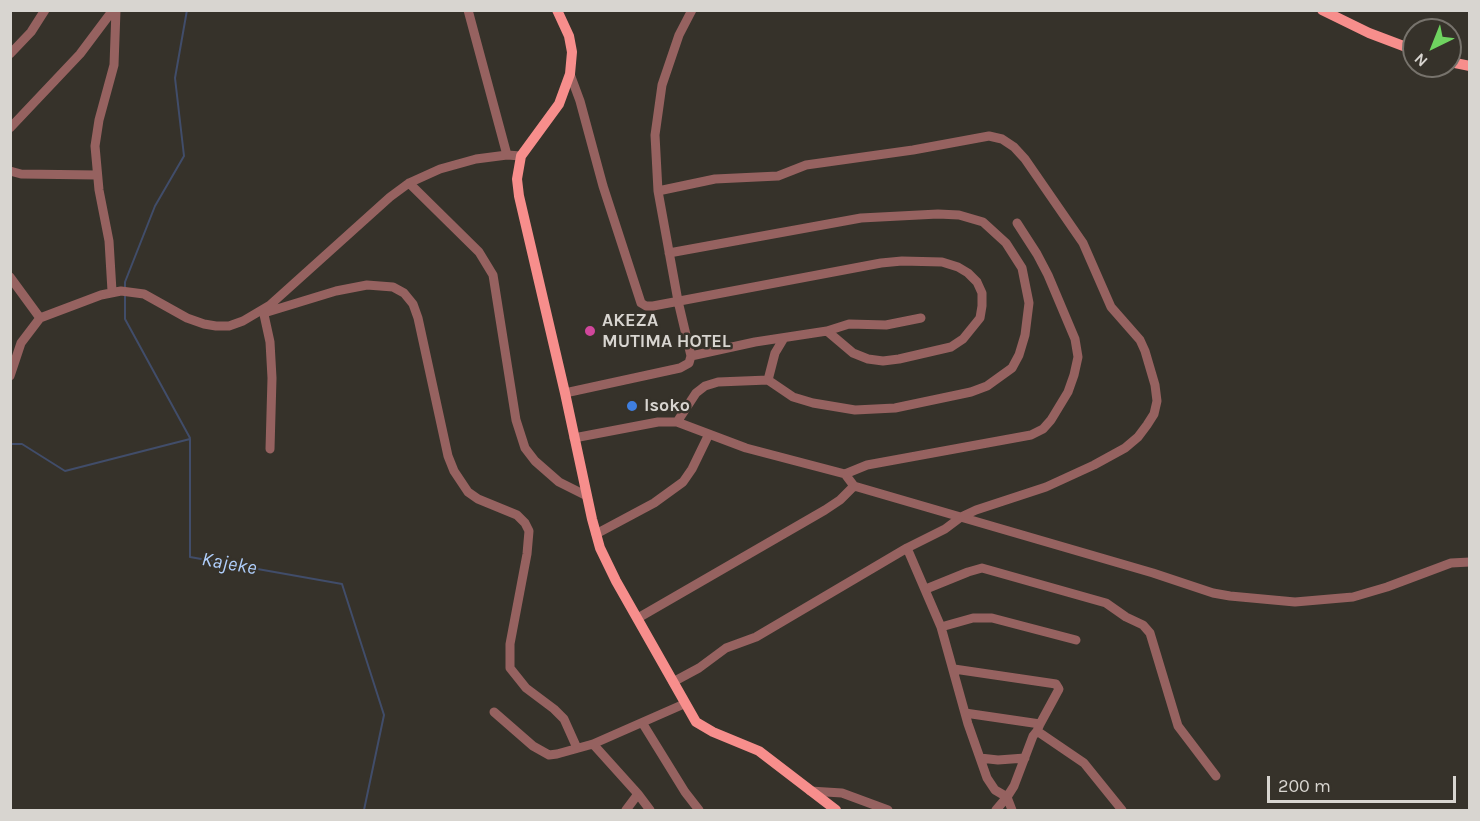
<!DOCTYPE html>
<style>
body{margin:0}
#map{position:relative;width:1480px;height:821px;overflow:hidden;background:#36322a;font-family:Karla,sans-serif}
canvas{display:block}
.frame{position:absolute;inset:0;border:12px solid #d8d5d0;pointer-events:none}
.north{position:absolute;left:1402px;top:18px;width:60px;height:60px;box-sizing:border-box;background:#36322a;border:2px solid #77736c;border-radius:50%;rotate:223deg;font-size:16px;font-weight:700;line-height:24px;text-align:center;color:#d8d5d0}
.north::after{content:'';display:block;margin:auto;width:21px;height:27px;background:#6fd360;clip-path:polygon(50% 0,100% 100%,50% 72%,0 100%)}
.scale{position:absolute;left:1267px;top:776px;width:189px;height:27px;box-sizing:border-box;border:3px solid #d8d5d0;border-top:0;padding-left:8px;font-size:18px;line-height:21px;white-space:nowrap;color:#d8d5d0;-webkit-text-stroke:4px #36322a;paint-order:stroke}
</style>
<div id="map">
<canvas width="1480" height="821"></canvas>
<div class="frame"></div>
<div class="north">N</div>
<div class="scale">200 m</div>
</div>
<script>
const ctx = document.querySelector('canvas').getContext('2d');
ctx.lineJoin = 'round';
const toPath = rows => new Path2D(rows.map(r => 'M' + r).join(''));
function trace(path, color, width, dash) { ctx.strokeStyle = color; ctx.lineWidth = width; ctx.lineCap = dash ? 'butt' : 'round'; ctx.setLineDash(dash || []); ctx.stroke(path); }
function drawText(font, color, halo, rows, align = 'center') {
  ctx.font = font + ' Karla,sans-serif'; ctx.lineWidth = 5; ctx.setLineDash([]); ctx.textBaseline = 'middle'; ctx.strokeStyle = halo; ctx.fillStyle = color; for (const [text, x, y, turn = 0] of rows) {
    ctx.save(); ctx.translate(x, y); ctx.rotate((+turn || 0) * Math.PI / 180); ctx.textAlign = isNaN(turn) ? turn : align; if (halo) ctx.strokeText(text, 0, 0); ctx.fillText(text, 0, 0); ctx.restore();
  }
}
trace(toPath([
 [125,289,125,282,155,206,184,156,175,78,187,10],
 [125,295,125,319,190,438],
 [10,444,22,444,65,471,190,439,190,557,342,584,384,715,364,810]
]), '#414d6a', 2);
trace(toPath([
 [468,10,507,155],
 [10,54,31,32,45,10],
 [570,74,580,101,603,186,641,303,646,306,653,306,881,263,902,261,942,262,958,267,968,273,977,282,982,293,982,306,980,318,963,339,951,347,899,359,883,361,868,359,853,353,827,331,849,324,886,325,921,318],
 [10,128,80,54,113,10],
 [10,171,21,174,97,175],
 [409,183,479,252,493,275,516,420,525,448,535,461,559,482,587,496],
 [658,191,655,135,662,85,679,35,692,10],
 [669,253,861,218,938,214,959,215,983,222,1006,243,1022,268,1029,303,1025,335,1019,355,1012,368,987,386,971,392,895,408,855,410,813,403,793,397,768,380,718,382,705,386,696,393,677,422],
 [10,277,40,318],
 [112,291,109,241,99,190,95,146,99,120,114,65,116,10],
 [263,310,270,342,272,378,270,449],
 [264,313,336,291,367,285,393,287,404,293,413,304,418,318,448,456,454,471,468,492,478,499,517,515,525,523,529,531,527,554,510,644,510,668,526,688,554,709,564,719,577,748],
 [691,356,755,342,827,331],
 [10,376,21,343,40,318,101,295,121,291,144,294,187,318,204,324,216,326,229,326,243,321,270,305,390,197,409,183,440,169,476,159,507,155,521,156],
 [768,380,775,353,784,338],
 [565,393,680,368,689,363,691,356,678,301,658,191,715,179,778,176,806,165,913,150,989,136,1002,139,1014,147,1025,159,1083,243,1111,307,1140,340,1145,351,1155,385,1157,401,1154,414,1147,425,1138,437,1125,448,1094,465,1046,487,976,510,961,517,945,529,907,548,756,637,726,648,699,668,673,682],
 [574,438,658,422,677,422,746,448,845,474,854,486,1153,573,1213,593,1230,596,1295,602,1353,597,1387,587,1451,563,1470,562],
 [845,474,867,465,1031,435,1043,429,1051,420,1068,392,1074,375,1078,357,1075,339,1048,275,1037,254,1017,223],
 [596,534,654,503,683,482,692,469,709,434],
 [907,548,941,627,968,724,987,778,995,790,1007,797,996,810],
 [926,589,968,572,982,568,1106,603,1126,617,1143,625,1150,633,1178,726,1216,776],
 [638,618,825,510,840,500,854,486],
 [941,627,973,618,992,618,1076,640],
 [954,669,1056,684,1059,689,1040,724],
 [494,712,533,746,549,755,557,754,593,744,684,704],
 [965,713,1040,724,1037,731,1084,763,1122,810],
 [643,724,685,792,699,810],
 [593,744,638,794,650,810],
 [980,758,998,760,1025,758],
 [810,791,842,793,888,810],
 [626,810,638,794],
 [1012,810,1007,797,1014,786,1033,736,1037,731]
]), '#966260', 9);
trace(toPath([
 [557,10,569,36,572,52,570,74,559,104,521,156,517,179,519,196,565,393,592,519,600,548,616,581,696,722,713,732,759,751,836,810],
 [1322,10,1369,33,1414,50],
 [1450,62,1470,66]
]), '#f78e8c', 10);
for (const [x, y, r, color] of [
 [590,331,6,"#d1479c"],
 [632,406,6,"#3f7fe0"]
]) { const dot = new Path2D(); dot.arc(x, y, r, 0, 2 * Math.PI); ctx.fillStyle = color; ctx.fill(dot); trace(dot, '#36322a', 2); }
drawText('bold 18px', '#d8d5d0', '#36322a', [
 ["AKEZA",602,321],
 ["MUTIMA HOTEL",602,342],
 ["Isoko",644,406]
], 'left');
drawText('italic 20px', '#afcefb', '#36322a', [
 ["Kajeke",229,564,10]
]);
</script>
